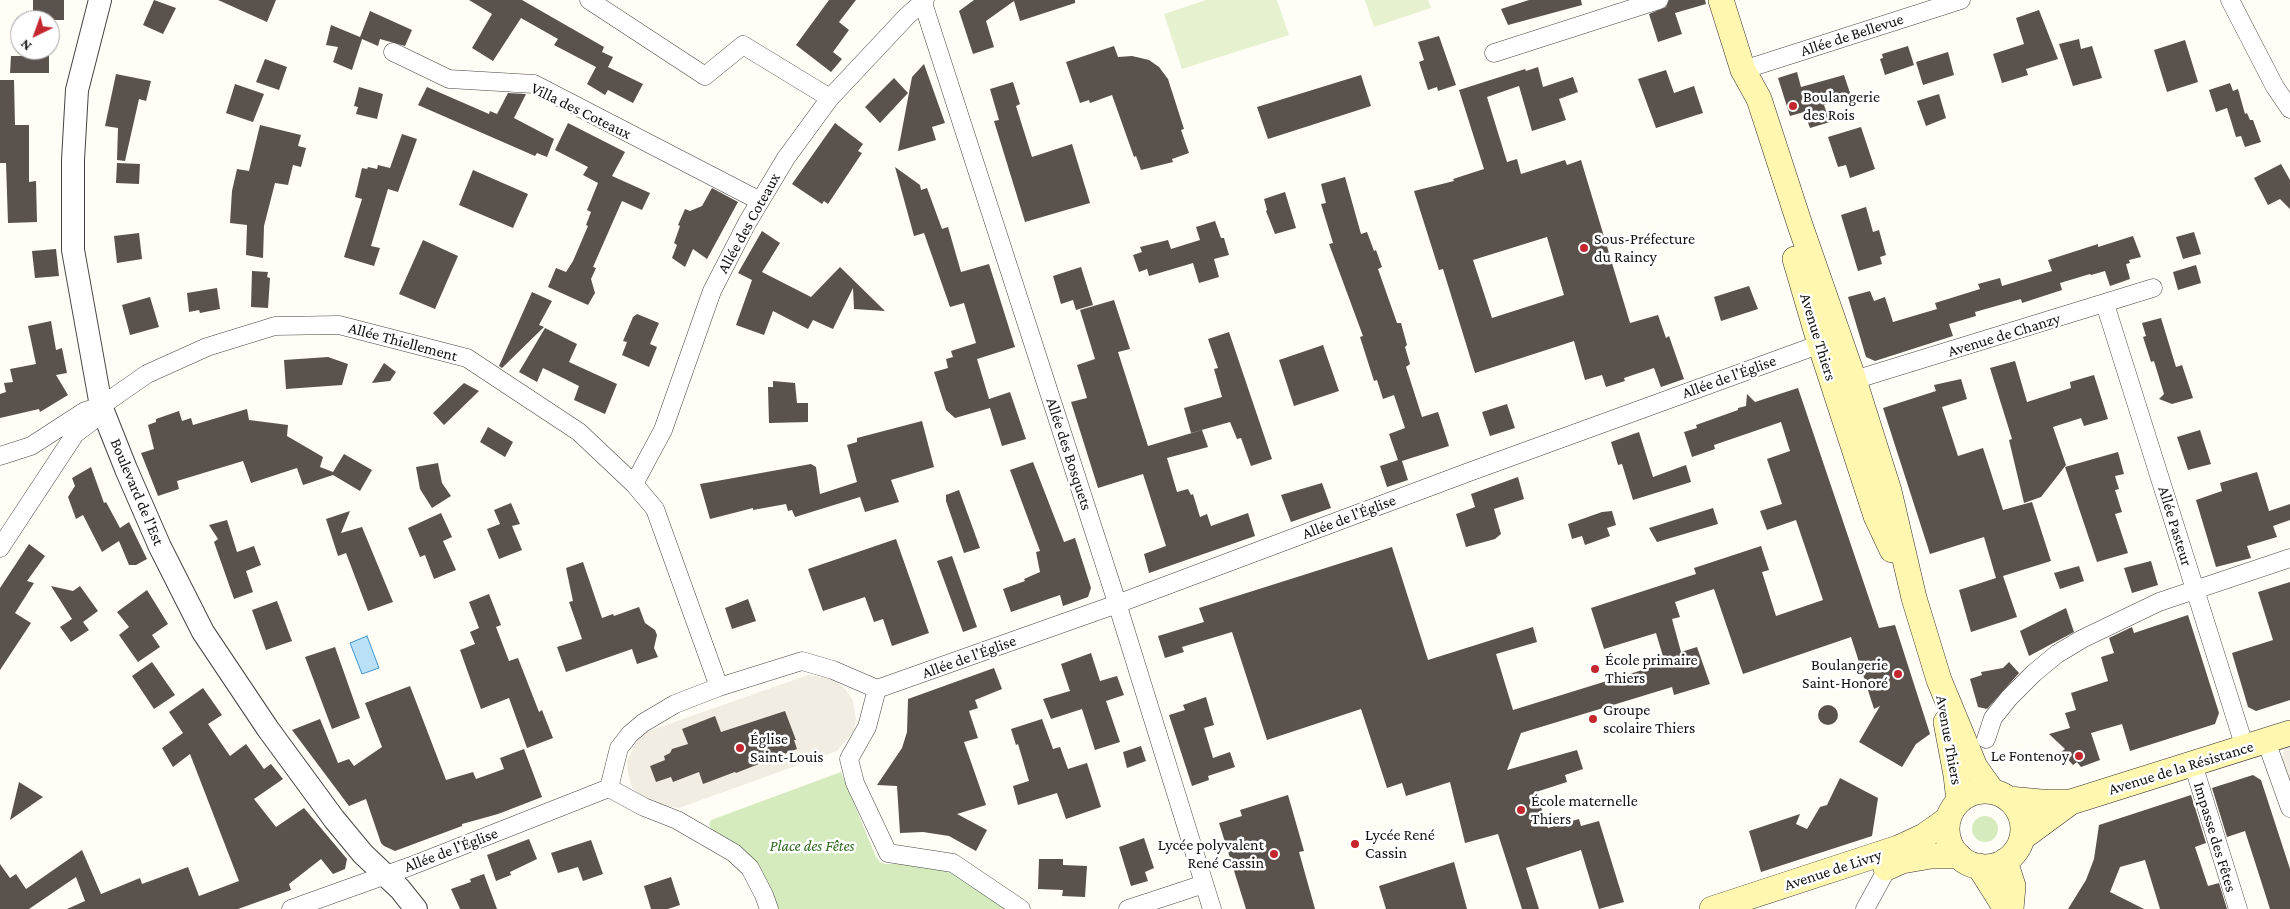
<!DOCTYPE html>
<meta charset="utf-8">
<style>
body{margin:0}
#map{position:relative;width:2290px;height:909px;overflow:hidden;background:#fffdf5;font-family:"Crimson Pro",serif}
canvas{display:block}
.north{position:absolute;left:10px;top:10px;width:50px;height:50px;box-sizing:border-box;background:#fff;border:1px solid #a0a0a0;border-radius:50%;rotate:222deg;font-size:14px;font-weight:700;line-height:20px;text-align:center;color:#111}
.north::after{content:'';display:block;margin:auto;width:18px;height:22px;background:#c4262e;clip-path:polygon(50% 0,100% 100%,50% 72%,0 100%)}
</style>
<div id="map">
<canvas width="2290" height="909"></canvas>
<div class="north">N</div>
</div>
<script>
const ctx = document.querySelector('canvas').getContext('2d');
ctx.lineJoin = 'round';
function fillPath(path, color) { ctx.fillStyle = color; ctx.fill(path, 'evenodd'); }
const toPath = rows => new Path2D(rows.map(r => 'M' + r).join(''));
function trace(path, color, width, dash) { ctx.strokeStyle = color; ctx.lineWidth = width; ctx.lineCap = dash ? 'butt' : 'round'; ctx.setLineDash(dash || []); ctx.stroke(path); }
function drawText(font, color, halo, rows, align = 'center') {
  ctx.font = font + ' "Crimson Pro",serif'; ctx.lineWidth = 5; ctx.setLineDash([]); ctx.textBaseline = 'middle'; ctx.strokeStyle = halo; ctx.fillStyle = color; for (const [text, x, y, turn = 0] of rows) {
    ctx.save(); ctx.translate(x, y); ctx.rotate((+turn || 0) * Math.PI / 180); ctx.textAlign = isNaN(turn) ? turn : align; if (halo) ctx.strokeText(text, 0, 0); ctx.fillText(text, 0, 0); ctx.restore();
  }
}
fillPath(toPath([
 [841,772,876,857,880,862,885,864,921,864,939,868,957,875,1004,909,777,909,767,881,755,863,712,830,709,825,711,820],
 '1972 829a13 13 0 1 1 26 0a13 13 0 1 1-26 0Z'
]), '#d5ebbd');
fillPath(toPath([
 [1206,0,1277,0,1289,35,1182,69,1164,14],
 [1365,0,1428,0,1431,8,1374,27]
]), '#e6f2cf');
fillPath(toPath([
 [808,675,832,678,845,689,853,701,856,719,854,731,837,751,679,808,655,806,644,800,632,788,628,773,627,761,636,742,646,732],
 [785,711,796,739,767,762,703,783,699,772,673,782,671,777,656,782,650,766,665,760,664,756,689,746,682,729,715,717,721,732],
 [2290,743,2290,783,2282,759,2284,750]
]), '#f1ede2');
const water = toPath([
 [367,636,379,668,362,674,350,643,367,636]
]);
fillPath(water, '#b9e0f7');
trace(water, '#3f96cf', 1);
fillPath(toPath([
 [33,0,64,0,64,20,33,20],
 [154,0,176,8,163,34,143,25],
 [218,0,276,0,267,22],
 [469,0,522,0,604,47,602,52,613,57,608,67,643,84,633,103,608,90,605,95,587,84,596,67,554,45,558,39,521,18,493,61,472,48,492,14],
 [829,0,856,0,839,22,849,30,833,52,842,59,831,72,796,45],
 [974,0,1075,0,1075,3,1020,21,1014,1,986,21,994,47,973,54,959,11],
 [1529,0,1581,0,1582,5,1508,25,1501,9],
 [1669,0,1705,0,1706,4,1675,13,1682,34,1658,42,1649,14,1666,7],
 [2039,10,2058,59,2026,69,2028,75,2002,83,1993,54,2024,44,2016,18],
 [370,11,412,30,405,46,380,39,378,46,362,39,352,70,333,62,338,47,326,45,331,25,360,37],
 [1439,36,1456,85,1438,91,1437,87,1428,90,1419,62,1424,60,1418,42],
 [2079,39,2081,49,2092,46,2102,78,2073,86,2059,44],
 [2185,40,2198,82,2167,92,2154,50],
 [1114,46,1118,57,1132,56,1149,60,1159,67,1168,79,1184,129,1181,130,1189,153,1172,159,1173,162,1141,170,1136,156,1134,157,1112,95,1090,103,1089,100,1080,103,1066,62],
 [1908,46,1914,65,1885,75,1880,59,1883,58,1882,54],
 [1948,52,1954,75,1923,85,1916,62],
 [11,56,49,56,49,73,10,73],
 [265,59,287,67,279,90,256,82],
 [924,64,945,123,932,127,936,140,898,151,912,77],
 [1538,67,1543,87,1573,77,1578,92,1559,99,1566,120,1532,131,1519,86,1487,97,1507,162,1517,159,1521,174,1565,160,1567,165,1581,160,1630,323,1658,315,1666,338,1669,336,1684,379,1661,387,1654,368,1624,378,1625,381,1606,387,1602,375,1585,380,1574,341,1475,373,1443,269,1439,270,1414,191,1454,181,1453,179,1484,169,1459,90,1525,69,1526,71],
 [1547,237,1564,295,1492,318,1473,260],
 [1666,70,1674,93,1694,86,1703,113,1656,128,1638,79],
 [1797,72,1801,87,1844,75,1851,96,1824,105,1830,122,1810,128,1804,112,1790,116,1778,78],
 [116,74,151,81,146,101,139,99,125,161,117,160,118,128,105,126],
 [1361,75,1371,106,1268,139,1257,107],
 [894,78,908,93,880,123,865,107],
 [0,80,14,80,15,125,29,125,29,182,36,181,37,222,8,223,6,163,0,163],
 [1013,82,1020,104,1016,106,1032,157,1072,144,1090,203,1025,222,994,121,999,120,990,89],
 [2230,83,2233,91,2238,89,2245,114,2247,113,2250,120,2253,120,2261,142,2245,147,2241,136,2236,137,2227,108,2216,112,2209,90],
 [235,84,264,94,253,122,226,113],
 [359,87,383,94,377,119,356,114,358,107,354,106],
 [427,87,489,114,490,111,497,114,508,93,526,94,514,118,554,139,547,157,537,153,535,156,418,105],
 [1939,94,1946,118,1926,126,1917,101],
 [568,123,625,152,612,176,650,193,642,210,622,201,593,267,596,268,591,279,595,293,588,305,548,287,556,268,566,272,573,261,588,226,586,225,591,212,587,210,598,183,583,175,588,167,555,150],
 [835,123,863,144,858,151,862,153,828,204,824,201,822,204,792,184],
 [260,125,301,135,298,146,306,148,301,167,293,165,288,185,275,183,264,226,263,258,246,255,247,225,230,223,232,191,237,169,249,171],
 [1861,127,1875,169,1850,178,1846,165,1838,167,1828,137],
 [402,134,417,139,398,192,388,189,371,246,380,248,374,266,344,257,362,199,355,197,362,168,367,169,368,167,377,169,378,165,390,168],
 [117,163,140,164,139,184,116,183],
 [2281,164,2290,180,2290,209,2280,199,2268,205,2254,178],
 [895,167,920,185,921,190,927,188,942,229,948,227,961,272,989,264,1015,347,977,359,989,399,1010,392,1026,439,1002,446,990,408,955,418,946,410,934,372,948,368,946,359,953,357,951,351,976,343,964,303,950,307,924,233,914,236],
 [473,170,528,194,513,228,459,205],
 [1345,177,1361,234,1367,232,1374,251,1376,250,1382,267,1378,269,1397,323,1401,323,1407,345,1405,347,1410,364,1406,367,1422,417,1438,412,1449,446,1402,461,1408,480,1387,487,1380,466,1398,460,1389,434,1405,428,1394,395,1383,399,1377,380,1374,381,1360,337,1363,336,1329,244,1333,243,1321,204,1326,203,1321,184],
 [712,188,738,202,707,259,693,249,685,267,672,258,677,245,674,243,680,226,678,225,685,209,690,211,702,206],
 [1285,192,1296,228,1275,234,1266,211,1267,210,1264,199],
 [1866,207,1873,232,1879,230,1886,255,1880,257,1882,264,1858,271,1841,215],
 [1215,221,1221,238,1224,238,1229,255,1214,259,1219,277,1199,283,1193,263,1149,276,1147,269,1139,272,1133,255,1142,252,1140,247,1168,240,1171,249,1200,240,1196,227],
 [762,231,780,243,762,272,811,297,840,267,885,311,854,309,853,288,833,329,813,320,808,329,773,311,764,335,736,325,752,280,738,273],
 [2194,232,2201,254,2183,259,2176,237],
 [139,233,142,259,117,263,114,236],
 [2133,236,2141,257,2129,260,2130,263,2126,264,2130,279,2110,286,2105,271,2091,275,2090,274,2060,283,2062,290,2022,303,2021,299,1975,312,1976,316,1949,324,1953,336,1875,361,1866,357,1848,297,1870,291,1874,301,1885,297,1893,322,1937,309,1935,303,1980,289,1978,284,2000,278,2002,286,2052,271,2048,260,2098,244,2098,247],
 [423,240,458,256,435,309,399,294],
 [56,249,59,276,35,278,32,251],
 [2196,265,2201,283,2178,290,2173,272],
 [1081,267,1093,305,1076,310,1073,300,1061,304,1053,276],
 [252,271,268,272,267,277,270,278,268,308,251,307],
 [1749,286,1758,309,1721,321,1714,297],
 [217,288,220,309,200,313,199,310,189,312,187,293],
 [532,292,552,301,539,325,544,327,502,368,499,366],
 [150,297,159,327,130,335,122,305],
 [1114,300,1130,349,1118,352,1148,446,1202,430,1208,447,1167,458,1177,492,1188,489,1191,495,1193,494,1200,517,1207,514,1211,526,1248,513,1255,536,1149,573,1144,554,1166,546,1143,474,1098,488,1071,402,1087,398,1077,365,1095,359,1080,310],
 [637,314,659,323,650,344,657,347,649,367,622,355,627,342,623,341,633,317],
 [2161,318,2176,367,2182,365,2193,398,2172,404,2159,399,2164,394,2154,361,2151,362,2143,337,2146,336,2142,323],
 [51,321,56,350,62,348,67,373,56,375,68,395,40,412,39,409,0,418,0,394,6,392,4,383,13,382,10,369,36,364,28,326],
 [545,328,577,344,569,362,617,384,605,414,574,400,579,386,543,368,537,382,519,372],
 [1229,332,1272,459,1251,466,1241,438,1237,439,1230,422,1191,433,1184,408,1222,397,1214,369,1218,368,1208,339],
 [1323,345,1339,391,1294,406,1279,360],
 [328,357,348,364,342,385,286,389,284,360],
 [2015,361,2027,402,2071,388,2070,382,2094,375,2108,419,2084,426,2081,418,2053,427,2066,465,2041,497,2024,503,2009,440,2012,439,1990,368],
 [384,363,396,372,390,381,372,383],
 [1961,379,1967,399,1942,407,1958,456,1983,448,2003,510,2032,502,2051,561,2003,576,2017,617,1971,632,1959,590,1996,578,1984,537,1930,554,1883,408,1936,391,1934,385],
 [773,381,795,383,797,403,808,403,808,422,769,423,768,387,773,387],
 [464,383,479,391,444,425,433,413],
 [1798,388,1879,628,1895,625,1930,734,1916,744,1902,767,1859,742,1880,706,1874,709,1851,637,1743,674,1714,589,1675,602,1680,617,1672,619,1681,652,1697,647,1710,684,1674,695,1672,687,1521,733,1507,770,1577,750,1583,769,1565,775,1567,782,1536,792,1548,828,1579,819,1581,826,1599,821,1624,902,1599,909,1581,850,1526,868,1539,909,1522,909,1498,834,1465,843,1450,782,1406,796,1402,783,1387,788,1361,709,1267,740,1232,632,1182,647,1184,652,1165,658,1158,636,1204,622,1199,608,1392,547,1428,660,1533,627,1537,642,1496,654,1513,710,1665,663,1656,633,1604,649,1591,608,1696,574,1694,568,1761,546,1769,570,1762,572,1776,616,1823,600,1796,520,1767,530,1760,511,1782,504,1767,459,1790,451,1781,422,1714,445,1715,449,1692,457,1684,432,1697,428,1696,425,1738,410,1738,408,1746,406,1747,394,1755,402],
 [1507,404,1515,428,1490,436,1482,412],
 [247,409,249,420,288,425,287,436,323,457,320,467,333,472,344,454,372,470,360,491,333,475,303,485,297,468,251,483,243,461,177,481,179,489,158,496,141,453,154,449,148,425,156,422,156,419,179,411,182,421,191,418,193,425],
 [922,421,934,467,891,480,899,502,865,512,860,497,795,517,792,510,788,511,786,504,753,510,753,508,710,519,700,484,811,464,816,467,820,494,857,482,847,445,857,442,857,438],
 [488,427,513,442,505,457,480,442],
 [2200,430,2211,464,2188,470,2177,437],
 [1639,432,1653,477,1686,465,1691,482,1633,500,1622,464,1618,465,1611,442],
 [2118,452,2124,474,2115,476,2119,489,2115,490,2122,512,2115,514,2128,553,2097,562,2065,467],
 [1033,462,1064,542,1075,538,1091,588,1088,597,1063,606,1060,595,1011,612,1003,589,1025,581,1024,579,1040,572,1036,552,1040,551,1010,470],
 [438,463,442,483,451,496,432,508,420,489,416,467],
 [91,467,104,503,106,502,120,528,129,522,147,559,136,565,129,565,119,541,102,552,83,515,76,519,68,497,75,486,72,478],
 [2257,472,2269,511,2290,504,2290,520,2273,526,2277,537,2247,546,2251,558,2216,567,2196,500,2222,491,2220,483],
 [1518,477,1524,499,1494,509,1501,534,1495,539,1466,547,1456,514,1475,507,1471,494],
 [1322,483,1331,508,1291,522,1281,495],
 [959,490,980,548,964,553,946,501,946,495],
 [511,503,520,524,512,526,522,550,499,559,487,529,500,524,494,510],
 [1713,508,1718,524,1657,542,1649,528],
 [350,511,341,533,362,527,393,602,368,611,346,553,338,556,326,519],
 [1612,511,1616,525,1607,528,1610,536,1585,545,1582,536,1572,539,1568,524,1602,512],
 [441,513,452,537,443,541,456,570,434,579,425,555,420,557,408,528],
 [227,520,237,552,254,546,261,565,246,571,253,592,234,599,214,542,218,539,209,525],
 [896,539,929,633,892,646,883,619,874,622,865,597,823,611,808,569],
 [29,544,45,556,27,581,34,583,15,613,31,623,0,670,0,588],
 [952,556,977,627,963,632,937,561],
 [2151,561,2158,585,2132,593,2124,568],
 [583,562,602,618,613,614,614,616,639,607,645,623,655,630,657,635,654,648,658,657,637,664,632,649,566,672,557,647,582,639,569,602,573,601,566,568],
 [2079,566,2084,581,2060,589,2054,573],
 [2290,582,2290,700,2256,711,2248,707,2232,653,2273,640,2258,592],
 [51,586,73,591,80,586,98,611,83,622,89,630,71,642,60,627,72,619],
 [147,590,168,624,152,635,160,647,138,662,119,635,129,627,117,612],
 [489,594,501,625,496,627,509,661,518,658,539,712,542,710,553,738,527,748,509,698,481,709,460,650,475,644,470,632,479,628,469,602],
 [748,599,756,621,732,629,725,608],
 [277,601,292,641,266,650,252,610],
 [2066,608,2074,632,2029,656,2020,631],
 [2188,615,2219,713,2215,724,2130,751,2122,724,2091,733,2100,760,2081,767,2077,762,2073,765,2061,752,2065,749,2049,734,2070,728,2065,713,2076,710,2071,693,2108,681,2101,657,2114,653,2109,638,2132,627,2134,633],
 [335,647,360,718,332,729,305,657],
 [1091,653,1100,681,1117,676,1124,695,1106,701,1120,742,1095,750,1082,709,1051,719,1043,699,1070,691,1061,664],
 [152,662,175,695,154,709,132,676],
 [2009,662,2019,673,1987,709,1978,707,1970,679,1982,675,1981,672,2003,668],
 [994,668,1002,689,975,700,978,708,969,711,978,738,964,742,986,805,957,814,987,830,976,851,949,836,923,832,900,833,897,786,877,785,902,748,907,732,908,699],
 [410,686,446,780,473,772,476,779,504,769,500,758,524,749,542,797,498,814,462,824,462,826,395,851,384,846,381,843,366,799,349,806,292,730,320,719,338,763,349,759,354,766,382,747,365,703],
 [203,688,222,715,208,724,230,756,246,744,264,769,271,764,283,779,254,799,276,827,304,808,347,859,345,869,333,874,321,859,289,884,291,890,238,909,67,909,85,901,76,877,29,909,0,909,0,864,10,878,16,874,26,889,82,850,101,894,140,878,142,884,188,867,199,896,239,881,190,754,173,767,162,748,183,733,169,712],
 [1206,697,1214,725,1204,728,1213,758,1230,752,1235,767,1208,776,1209,780,1192,786,1169,715,1185,710,1183,705],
 '1818 715a10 10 0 1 1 20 0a10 10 0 1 1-20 0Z',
 [785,711,796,740,794,740,797,749,736,773,735,772,703,784,699,772,673,782,671,777,656,782,650,766,665,760,664,756,670,753,672,749,688,744,682,729,715,716,721,732],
 [1042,719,1053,749,1060,747,1068,769,1087,763,1101,807,1066,819,1057,793,1018,805,1013,786,1029,781,1018,744,1016,745,1011,729],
 [1141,746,1146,761,1127,768,1123,752],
 [2253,775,2261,780,2290,869,2290,909,2270,909,2245,831,2227,837,2212,788],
 [1840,778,1878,798,1872,836,1761,872,1749,831,1800,814,1796,824,1807,829,1820,807,1827,805],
 [19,782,43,797,10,820],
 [1288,795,1304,851,1299,852,1315,909,1246,909,1219,823,1242,816,1240,810],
 [2191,795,2206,843,2195,847,2208,886,2219,883,2227,909,2160,909,2145,860,2120,867,2110,892,2144,909,2068,909,2086,880,2094,859,2099,825],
 [1144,838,1154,868,1145,872,1148,881,1131,886,1119,847],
 [529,839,537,859,510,872,511,875,496,881,487,855],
 [591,840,603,874,583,881,578,867,558,873,551,853],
 [1039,859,1063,859,1063,865,1087,866,1085,897,1062,896,1063,890,1038,889],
 [1454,862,1467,909,1386,909,1379,886],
 [484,874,497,909,460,909,451,889,471,882,470,879],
 [671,877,680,905,668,909,651,909,644,886]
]), '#5a524d');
const minor = toPath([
 [589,0,705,76,743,45,830,98],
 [922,0,1112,587,1212,909],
 [2230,0,2275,87,2290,109],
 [393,52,449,79,534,84,760,201],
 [1494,53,1659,0],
 [1743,70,1961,0],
 [2105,304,2245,748],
 [1854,380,2153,288],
 [0,456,31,446,85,411,101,406,147,374,207,347,275,326,339,325,467,358,579,432,634,484,655,509,719,687],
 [634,484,663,430,712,291,747,223,786,158,830,98,907,16,925,0],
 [0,548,75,434,91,422,101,406],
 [877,689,867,727,849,759,855,783,888,853,953,863,1021,909],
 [1986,739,1993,718,2009,698,2034,673,2057,654,2082,639,2159,602,2290,558],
 [2266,741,2290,808],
 [2193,764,2238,909],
 [609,788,619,748,630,734,643,723,675,704,719,687,802,661,833,670,877,689,1117,604,1469,472,1804,350,1820,344,1830,348],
 [609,788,644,807,677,820,734,853,750,868,764,895,769,909],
 [291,909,411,866,609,788],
 [1128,909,1204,884],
 [1865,909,1888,867]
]);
const tertiary = toPath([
 [100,0,77,90,73,160,73,250,101,406,126,469,160,547,203,632,268,729,334,819,363,854,400,889,416,909]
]);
const secondary = toPath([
 [1721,0,1743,70,1759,99,1800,225,1854,380,1889,491,1914,598,1939,680,1975,767,1992,791],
 [1795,259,1820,344,1876,516,1892,550],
 [1946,722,1956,775,1959,801],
 '1947 829a38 38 0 1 1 76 0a38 38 0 1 1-76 0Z',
 [2009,799,2041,802,2071,802,2290,733],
 [2022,838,2071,802],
 [2005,861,2013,886,2011,909],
 [1979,866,2006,909],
 [1886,868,1902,861,1931,856,1959,856],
 [1712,909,1898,848,1924,836,1948,819]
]);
trace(minor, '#444', 19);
trace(tertiary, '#444', 24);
trace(secondary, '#333', 26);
trace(minor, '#fff', 18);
trace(tertiary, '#fff', 22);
trace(secondary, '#fff6b0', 25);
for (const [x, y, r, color] of [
 [1793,106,5,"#c4262e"],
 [1584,248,5,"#c4262e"],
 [1595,669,5,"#c4262e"],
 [1898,674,5,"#c4262e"],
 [1593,719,5,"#c4262e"],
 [740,748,5,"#c4262e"],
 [2079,756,5,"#c4262e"],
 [1521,810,5,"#c4262e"],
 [1355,844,5,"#c4262e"],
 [1274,854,5,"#c4262e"]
]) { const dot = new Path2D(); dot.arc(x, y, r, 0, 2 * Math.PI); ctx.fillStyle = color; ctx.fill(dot); trace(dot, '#fff', 2); }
drawText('16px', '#111', '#fff', [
 ["Allée de Bellevue",1852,35,-18],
 ["Villa des Coteaux",581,111,26],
 ["Allée des Coteaux",749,223,-61],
 ["Avenue de Chanzy",2004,335,-17],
 ["Avenue Thiers",1818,337,73],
 ["Allée Thiellement",403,342,15],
 ["Allée de l'Église",1729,377,-20],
 ["Allée des Bosquets",1069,454,72],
 ["Boulevard de l'Est",137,492,67],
 ["Allée de l'Église",1349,517,-21],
 ["Allée Pasteur",2175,526,73],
 ["Allée de l'Église",969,657,-20],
 ["Avenue Thiers",1949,740,80],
 ["Avenue de la Résistance",2181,768,-17],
 ["Impasse des Fêtes",2215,837,73],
 ["Allée de l'Église",451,850,-21],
 ["Avenue de Livry",1833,870,-18]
]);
drawText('16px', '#111', '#fff', [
 ["Boulangerie",1803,97],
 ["des Rois",1803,115],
 ["Sous-Préfecture",1594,239],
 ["du Raincy",1594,257],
 ["École primaire",1605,660],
 ["Thiers",1605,678],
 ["Boulangerie",1888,665,"right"],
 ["Saint-Honoré",1888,683,"right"],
 ["Groupe",1603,710],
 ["scolaire Thiers",1603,728],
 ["Église",750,739],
 ["Saint-Louis",750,757],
 ["Le Fontenoy",2069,756,"right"],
 ["École maternelle",1531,801],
 ["Thiers",1531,819],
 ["Lycée René",1365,835],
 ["Cassin",1365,853],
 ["Lycée polyvalent",1264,845,"right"],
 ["René Cassin",1264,863,"right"]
], 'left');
drawText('italic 16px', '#2f6b1f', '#fff', [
 ["Place des Fêtes",812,846]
]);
</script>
